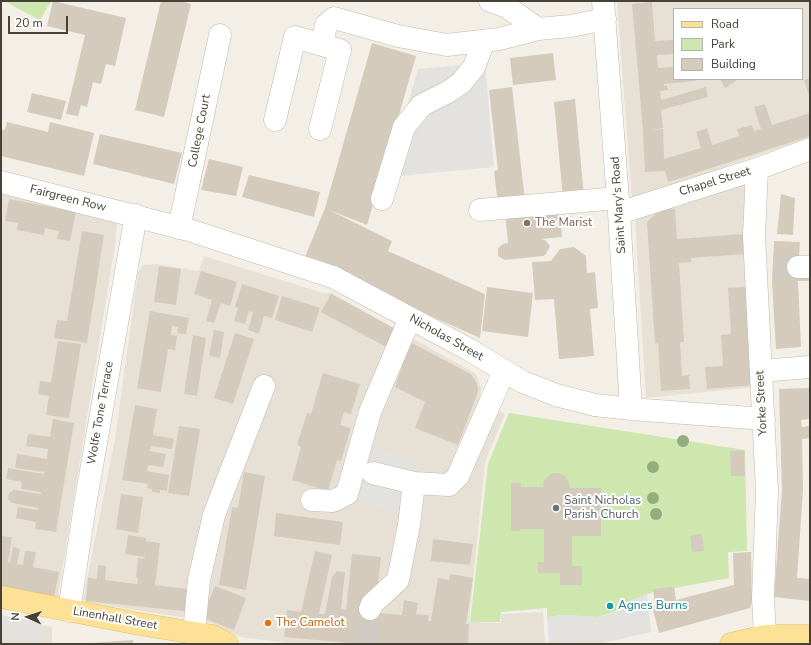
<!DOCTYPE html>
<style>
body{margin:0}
#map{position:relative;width:811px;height:645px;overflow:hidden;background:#f3efe6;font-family:"Nunito Sans",sans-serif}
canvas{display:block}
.frame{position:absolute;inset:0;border:2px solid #464036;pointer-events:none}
.legend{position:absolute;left:673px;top:8px;width:130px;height:72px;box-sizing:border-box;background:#fff;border:1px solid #b5b3af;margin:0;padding:5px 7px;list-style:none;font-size:12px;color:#464036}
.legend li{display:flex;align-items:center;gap:8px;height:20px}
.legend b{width:20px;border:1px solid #b5b3af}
.north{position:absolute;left:8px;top:597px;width:40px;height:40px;-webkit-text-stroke:3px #fff;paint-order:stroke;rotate:273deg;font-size:11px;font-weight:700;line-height:16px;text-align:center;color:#464036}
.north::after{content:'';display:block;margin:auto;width:14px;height:18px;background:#464036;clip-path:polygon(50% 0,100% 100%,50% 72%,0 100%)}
.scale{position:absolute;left:8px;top:16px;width:60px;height:18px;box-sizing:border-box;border:2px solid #464036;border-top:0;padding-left:5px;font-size:12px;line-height:14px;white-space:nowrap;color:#464036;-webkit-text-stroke:3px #fff;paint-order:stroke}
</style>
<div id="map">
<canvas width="811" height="645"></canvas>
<div class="frame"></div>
<ul class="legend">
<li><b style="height:5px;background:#fde196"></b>Road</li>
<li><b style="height:11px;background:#cde7af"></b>Park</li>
<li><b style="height:11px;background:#d4cbbc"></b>Building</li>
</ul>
<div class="north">N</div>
<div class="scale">20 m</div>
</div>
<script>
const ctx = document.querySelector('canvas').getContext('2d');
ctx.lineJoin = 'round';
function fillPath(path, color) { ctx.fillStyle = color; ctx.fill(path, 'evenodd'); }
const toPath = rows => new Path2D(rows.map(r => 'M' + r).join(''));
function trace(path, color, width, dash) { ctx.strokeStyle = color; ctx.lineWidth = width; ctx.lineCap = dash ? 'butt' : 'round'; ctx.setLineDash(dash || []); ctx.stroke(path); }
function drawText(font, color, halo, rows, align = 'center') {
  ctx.font = font + ' "Nunito Sans",sans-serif'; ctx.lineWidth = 4; ctx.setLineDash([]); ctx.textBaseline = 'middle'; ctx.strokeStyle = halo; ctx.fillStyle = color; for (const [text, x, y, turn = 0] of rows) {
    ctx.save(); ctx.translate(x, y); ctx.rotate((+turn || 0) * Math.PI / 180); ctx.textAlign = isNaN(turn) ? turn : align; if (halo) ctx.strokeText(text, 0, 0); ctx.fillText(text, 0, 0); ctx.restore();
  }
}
fillPath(toPath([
 [617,1,810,1,810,137,632,199],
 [674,9,802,9,802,79,674,79],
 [746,184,755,387,646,398,635,218],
 [1,192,117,220,115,245,57,602,1,589],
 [204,256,323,293,332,293,476,374,481,388,480,400,505,414,485,462,469,622,501,623,501,614,543,612,545,644,287,643,241,637,206,621,86,602,83,599,115,439,138,273,143,265,157,264,199,271],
 [1,615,52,627,52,644,1,644]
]), '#e7e1d5');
fillPath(toPath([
 [4,1,51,1,40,20],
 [509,413,745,450,747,551,728,552,729,578,653,592,622,604,622,609,598,617,563,615,547,617,547,608,501,612,500,622,470,622,488,464]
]), '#cde7af');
fillPath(toPath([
 [485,63,494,167,399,176,396,144,418,69],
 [376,447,415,462,398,513,357,499],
 [647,594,651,632,599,644,549,644,547,617,563,615,598,617,606,615,622,609,622,604],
 [1,615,41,623,39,644,1,644]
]), '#e4e2de');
fillPath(toPath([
 [53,1,126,18,115,66,106,64,101,84,93,82,87,107,81,105,78,116,66,114,85,35,47,26],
 [161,1,180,1,191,4,164,117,135,110],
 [652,2,655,41,674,40,674,54,657,55,658,68,674,67,674,79,696,79,696,81,664,84,664,86,667,85,668,90,660,91,661,100,706,87,708,97,661,110,663,128,651,130,663,129,664,159,701,148,696,132,707,128,712,145,739,136,737,129,752,125,754,131,761,129,754,107,765,104,772,125,810,113,810,136,668,182,665,171,645,172,643,130,632,4],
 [372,43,416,56,367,225,329,210,392,241,388,251,485,294,480,338,372,290,305,257,325,208],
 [553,53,556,80,513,85,510,58],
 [810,78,810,98,804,80],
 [720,79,735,79,736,81,725,88],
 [512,87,525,201,498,204,494,171,498,170,489,90],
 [32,93,66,101,61,120,27,112],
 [575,99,584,197,563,198,554,102],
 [7,122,48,132,50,122,94,133,84,176,1,156,1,129,5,130],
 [100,134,182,153,174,184,93,164],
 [209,159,243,167,236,196,201,190],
 [249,175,320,192,314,217,242,197],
 [781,194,795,198,793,235,777,234],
 [9,199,76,212,70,241,57,239,59,231,45,228,44,235,17,230,18,223,5,221],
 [559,206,560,218,567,218,568,226,561,226,562,237,541,239,545,240,550,246,546,254,543,256,505,260,498,256,498,248,503,244,508,243,505,212],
 [675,209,677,239,744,234,745,254,691,258,692,262,679,263,684,342,680,342,682,376,689,375,690,389,661,391,658,343,655,344,647,222,660,210],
 [82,231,104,235,87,343,54,338,57,320,67,321],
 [774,241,800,242,798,270,810,270,810,281,798,281,801,347,776,349,772,282],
 [574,247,586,256,587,273,595,272,598,308,590,309,594,356,559,359,554,299,535,300,532,262,551,261,560,249],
 [159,266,181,269,176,305,154,302],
 [201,271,237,282,230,306,221,303,214,323,206,321,212,300,194,294],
 [242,284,279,296,272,318,264,316,259,334,248,330,253,313,249,311,245,324,234,321,238,308,235,307],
 [487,287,533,293,528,337,482,331],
 [747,287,754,385,707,389,705,367,723,366,721,335,731,334,728,288],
 [331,294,395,329,386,347,321,312],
 [282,296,320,308,312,332,275,320],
 [150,311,189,318,186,334,177,333,178,327,172,326,171,335,177,336,175,350,168,349,161,392,137,388],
 [214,330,224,332,220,358,209,356],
 [235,333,254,339,233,404,214,398],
 [193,335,206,338,197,396,184,394],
 [58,341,81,344,69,418,46,415,49,396,38,394,40,381,51,382],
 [410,342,471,374,477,383,478,390,476,397,458,445,415,428,425,402,395,387],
 [323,373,360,384,351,414,344,412,340,425,351,428,341,461,337,460,328,491,292,480,301,447,297,445,307,413,311,414],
 [810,388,810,419,801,420,802,427,810,426,810,438,802,439,803,490,797,578,810,579,810,601,774,597,782,490,779,389],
 [135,405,157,409,153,435,174,439,172,449,151,446,150,451,166,454,163,467,148,465,147,471,169,475,167,491,160,490,160,493,152,492,152,489,147,488,148,484,122,480],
 [53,419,74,423,56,532,35,529,36,522,16,518,18,507,38,510,39,508,12,503,8,499,9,493,14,490,41,494,41,492,21,489,22,482,6,479,8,468,44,474,45,472,15,468,17,454,47,459,48,449,26,446,28,434,50,437],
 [179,426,200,429,189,496,168,493],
 [744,450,745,476,731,476,730,451],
 [244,472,265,476,246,590,219,585,232,507,238,508],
 [552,473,559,473,565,476,569,482,570,488,601,488,601,536,572,536,572,566,582,566,582,585,560,585,560,573,538,573,538,562,544,562,544,529,520,529,520,531,511,531,511,483,521,483,521,487,543,487,544,480],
 [121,494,143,497,138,533,116,529],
 [276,513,343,522,340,545,274,536],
 [702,534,704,551,692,552,690,536],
 [128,535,146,538,146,541,160,543,155,585,195,590,193,612,86,601,88,578,97,579,98,565,106,566,105,580,137,584,138,578,136,577,138,558,144,559,146,546,144,557,125,554],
 [1,536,12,537,8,562,10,563,13,547,20,549,17,564,23,565,25,551,36,552,33,567,59,572,54,597,1,587],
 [433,539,473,544,470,565,431,561],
 [315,551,332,555,319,614,325,614,332,577,337,571,345,572,341,609,346,610,352,554,381,557,377,592,369,592,367,612,402,615,404,600,418,603,416,614,429,615,428,621,431,621,438,578,449,580,450,574,473,578,466,624,469,624,468,644,359,644,284,637,287,610,301,612],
 [751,552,752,601,750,608,659,633,652,606,655,605,653,589,674,587,676,600,734,585,733,553],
 [215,586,246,598,234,630,206,619,209,600],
 [133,640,133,644,92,644,92,643]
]), '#d4cbbc');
trace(toPath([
 [773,266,798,267],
 [367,644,370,609]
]), '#d0ccc3', 22, [22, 11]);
const minor = toPath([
 [490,1,507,7,538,29],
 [603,1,619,213,631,409],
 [275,120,295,37,322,45,326,25,334,18,398,36,447,45,499,39,538,29,571,26,605,19],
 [320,129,340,50,322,45],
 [757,169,754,236,767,491,763,598,765,636],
 [1,182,189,230,333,277,468,349,523,382,556,395,595,405,631,409,764,419],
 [382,199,404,127,422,105,448,92,461,83,474,67,484,41],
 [480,210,618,198],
 [619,213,757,169,810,149],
 [179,228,220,35],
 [798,267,810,267],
 [761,371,810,367],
 [373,473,414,483,449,485,458,476,504,371],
 [312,500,333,501,347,494,370,412,410,318],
 [370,609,372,604,398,580,409,525,414,483],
 [69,611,85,505,136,215],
 [194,633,199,580,214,515,264,386]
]);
const major = toPath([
 [1,597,134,623,213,636,227,644],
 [731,644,765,636,810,636]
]);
trace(minor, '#c1baac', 23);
trace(major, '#e2be65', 23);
trace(minor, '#fff', 22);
trace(major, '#fde196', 22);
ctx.fillStyle = '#94ad7f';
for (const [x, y] of [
 [683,441],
 [653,467],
 [653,498],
 [656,514]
]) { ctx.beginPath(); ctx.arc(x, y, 6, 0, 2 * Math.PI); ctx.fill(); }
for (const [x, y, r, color] of [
 [527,223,4,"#8d6e63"],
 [556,508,4,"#6b7280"],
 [610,606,4,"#0f9aa8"],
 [268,623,4,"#e8710a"]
]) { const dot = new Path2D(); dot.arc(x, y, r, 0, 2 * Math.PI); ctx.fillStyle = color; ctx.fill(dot); trace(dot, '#fff', 1.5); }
drawText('12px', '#464036', '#fff', [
 ["College Court",200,131,-79],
 ["Chapel Street",715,182,-17],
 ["Fairgreen Row",68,199,14],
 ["Saint Mary's Road",619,205,-94],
 ["Nicholas Street",446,338,29],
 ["Yorke Street",762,403,-93],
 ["Wolfe Tone Terrace",101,413,-80],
 ["Linenhall Street",115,619,10]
]);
drawText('12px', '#785e54', '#fff', [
 ["The Marist",535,223]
], 'left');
drawText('12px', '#5b616d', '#fff', [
 ["Saint Nicholas",564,501],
 ["Parish Church",564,515]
], 'left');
drawText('12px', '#0d838f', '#fff', [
 ["Agnes Burns",618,606]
], 'left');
drawText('12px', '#c56008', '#fff', [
 ["The Camelot",276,623]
], 'left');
</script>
